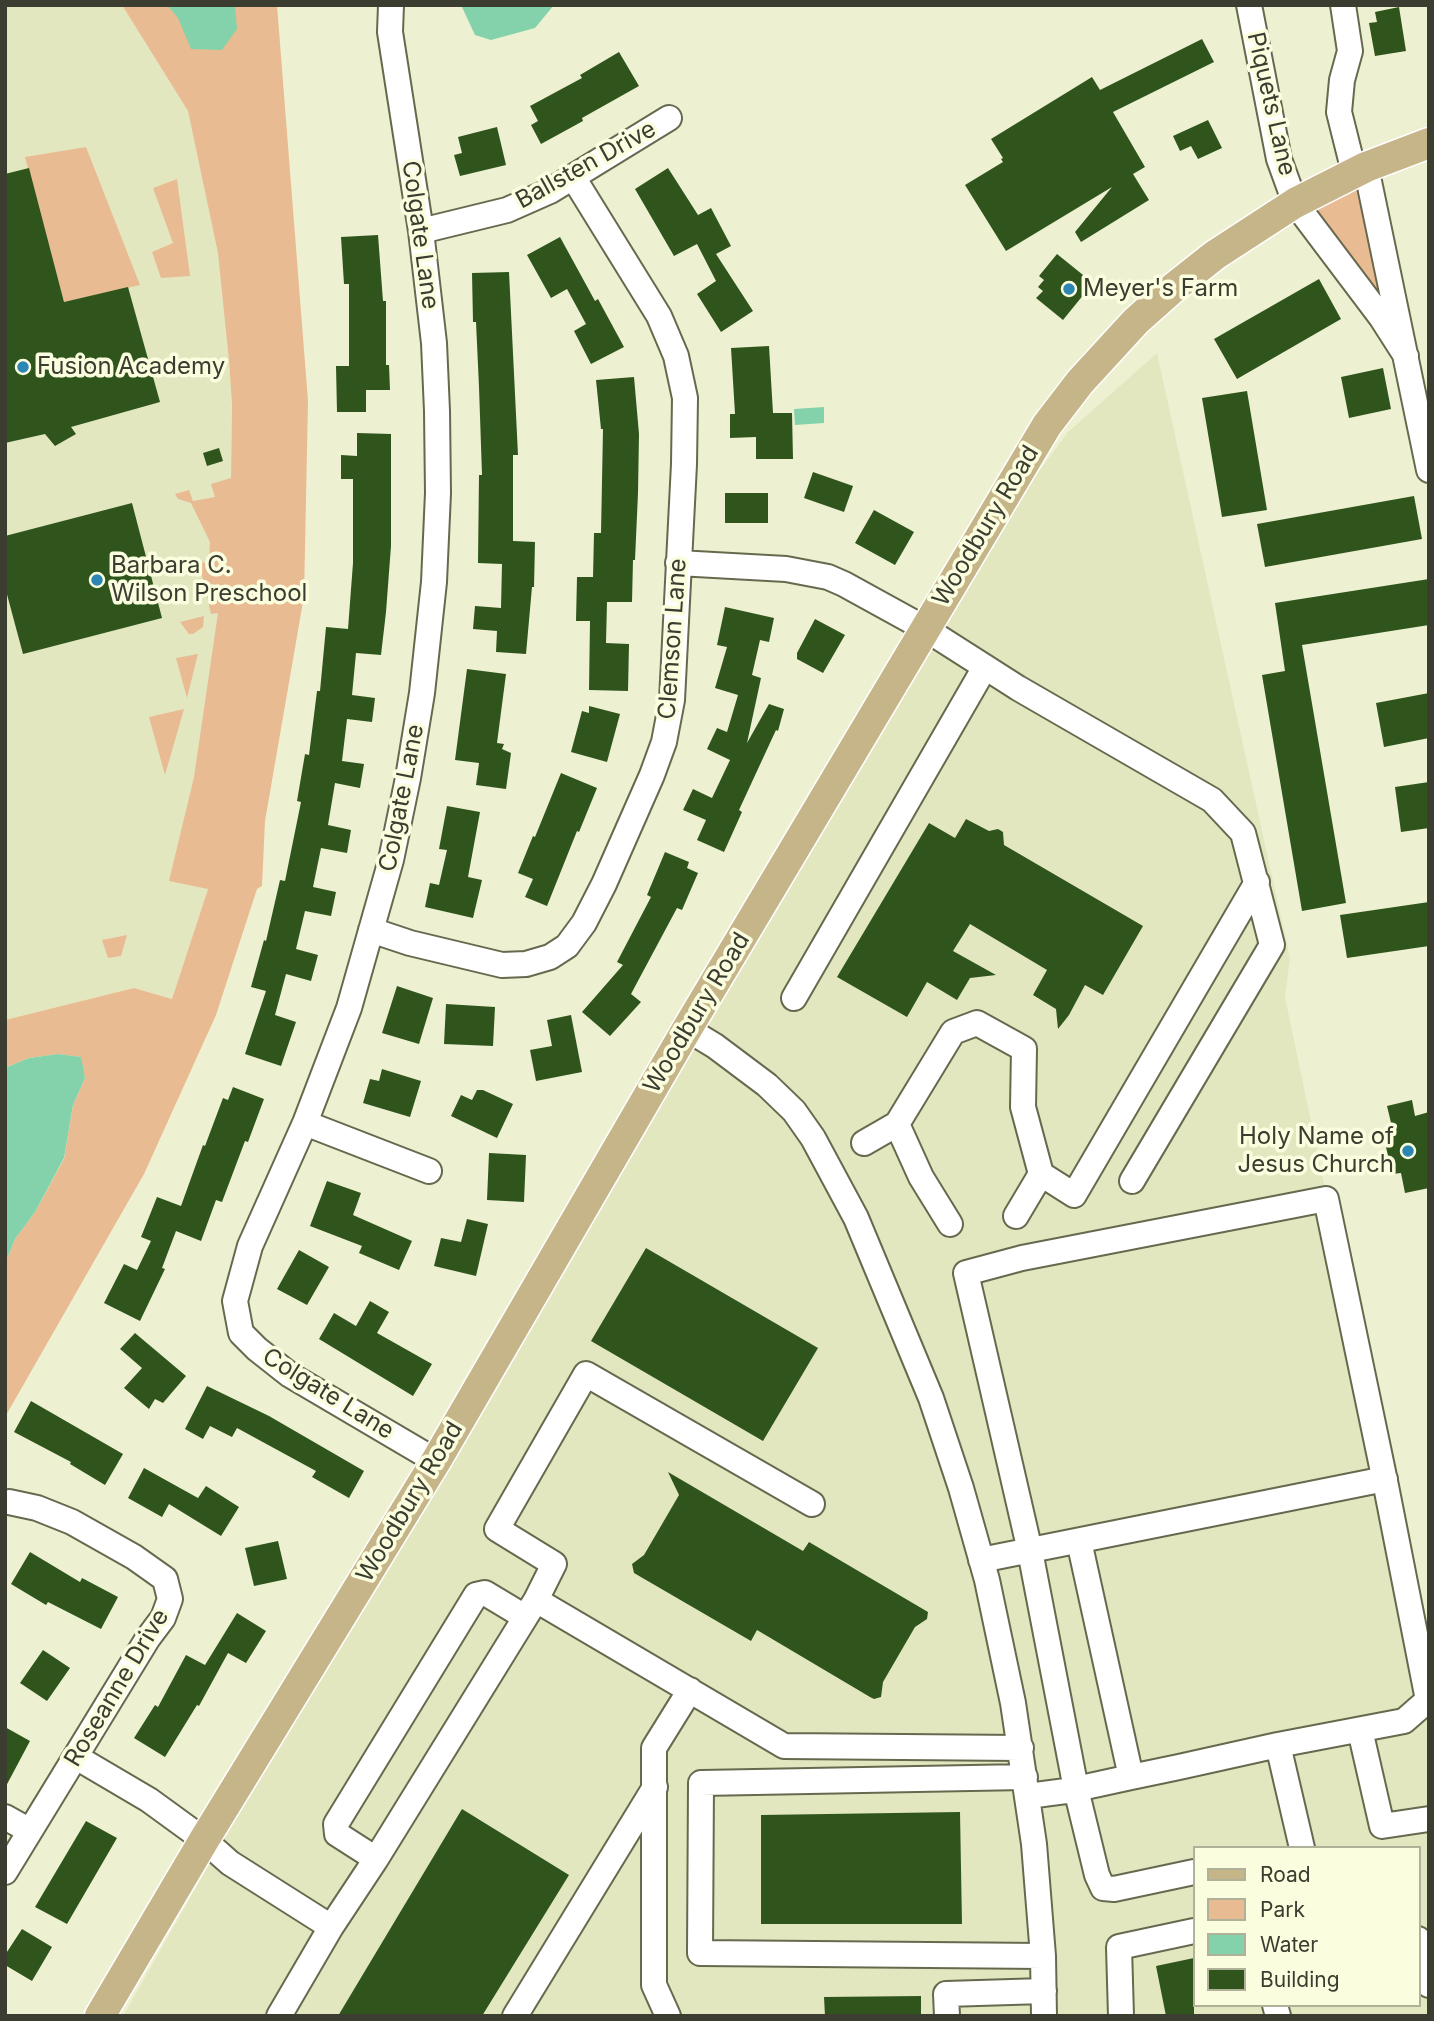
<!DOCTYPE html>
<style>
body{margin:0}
#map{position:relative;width:1434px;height:2021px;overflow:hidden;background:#eef1d1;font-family:Inter,sans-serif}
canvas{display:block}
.frame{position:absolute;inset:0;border:7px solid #3c3d31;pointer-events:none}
.legend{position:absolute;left:1193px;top:1846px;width:228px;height:161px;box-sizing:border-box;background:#fbfede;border:2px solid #afb199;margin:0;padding:9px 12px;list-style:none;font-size:21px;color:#3c3d31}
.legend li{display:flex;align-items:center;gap:14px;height:35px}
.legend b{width:35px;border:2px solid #afb199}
</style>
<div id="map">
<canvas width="1434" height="2021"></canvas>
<div class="frame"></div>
<ul class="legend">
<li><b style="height:9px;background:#c7b58a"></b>Road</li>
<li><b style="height:19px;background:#e9bb93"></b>Park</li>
<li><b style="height:19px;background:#84d2ab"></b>Water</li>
<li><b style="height:19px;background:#2f551c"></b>Building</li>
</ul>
</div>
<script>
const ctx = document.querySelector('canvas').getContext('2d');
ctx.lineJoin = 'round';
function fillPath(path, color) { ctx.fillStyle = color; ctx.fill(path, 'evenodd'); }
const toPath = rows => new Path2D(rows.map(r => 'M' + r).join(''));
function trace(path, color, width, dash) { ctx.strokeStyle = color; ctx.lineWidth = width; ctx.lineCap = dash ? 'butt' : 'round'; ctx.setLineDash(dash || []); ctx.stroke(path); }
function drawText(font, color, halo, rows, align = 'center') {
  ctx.font = font + ' Inter,sans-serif'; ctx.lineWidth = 7; ctx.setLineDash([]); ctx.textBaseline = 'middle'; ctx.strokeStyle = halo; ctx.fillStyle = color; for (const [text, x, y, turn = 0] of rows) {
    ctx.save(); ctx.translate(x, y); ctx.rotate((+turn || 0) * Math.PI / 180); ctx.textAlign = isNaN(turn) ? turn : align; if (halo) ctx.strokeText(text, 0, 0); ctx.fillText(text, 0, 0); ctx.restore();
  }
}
fillPath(toPath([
 [5,5,122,5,188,111,220,255,232,400,230,539,192,798,208,889,172,999,134,988,5,1020],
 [1157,353,1290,958,1285,997,1429,1686,1429,2016,123,2016,385,1554,961,575,1068,432],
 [1194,1848,1418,1848,1418,2005,1194,2005]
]), '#e3e7c0');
fillPath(toPath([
 [122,5,277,5,308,401,304,596,265,821,262,886,257,889,216,1015,144,1174,5,1417,5,1264,15,1239,35,1212,64,1159,73,1105,85,1078,80,1057,58,1054,29,1058,5,1068,5,1020,134,988,172,999,208,889,169,881,194,777,218,613,211,614,199,563,209,562,210,542,191,503,178,499,175,494,189,490,193,501,215,497,211,484,231,478,232,404,229,361,218,253,188,111],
 [86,147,140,285,64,302,25,157],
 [1365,169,1403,347,1298,203],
 [177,179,190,276,161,278,152,252,173,243,153,188],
 [204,616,203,627,193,634,189,634,180,622],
 [198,654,187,698,176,658],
 [184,709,165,775,149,717],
 [127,935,121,956,108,958,102,940]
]), '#e9bb93');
fillPath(toPath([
 [167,5,235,5,237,29,222,50,191,49,178,18],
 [461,5,554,5,535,28,491,40,475,35],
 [824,407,824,423,795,425,794,409],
 [58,1054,81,1057,85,1078,73,1105,64,1158,35,1212,15,1239,5,1264,5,1068,29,1058]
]), '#84d2ab');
fillPath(toPath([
 [1399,7,1406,51,1375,56,1369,23,1377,22,1375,12],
 [1202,39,1214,62,1113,112,1145,167,1133,174,1149,200,1081,242,1075,232,1112,187,1006,251,965,185,1003,162,1001,159,1003,158,991,139,1092,77,1100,90],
 [619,52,639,86,582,118,583,121,541,144,531,125,538,121,530,106,582,78,580,75],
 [1208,120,1222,148,1198,159,1191,146,1180,151,1173,136],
 [497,127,506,165,460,176,454,155,462,153,458,137],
 [29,168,64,302,128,287,160,402,71,427,76,434,55,446,45,434,5,443,5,174],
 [668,168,698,215,711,208,731,246,716,254,753,311,721,332,697,294,716,281,697,244,674,256,635,189],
 [378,235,383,301,386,301,386,365,389,365,390,390,366,390,366,412,337,412,336,366,349,366,349,284,344,284,341,237],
 [560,237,595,301,598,299,624,347,591,364,574,331,586,324,567,289,551,298,527,255],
 [1057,254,1093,283,1063,320,1036,298,1043,291,1038,287,1044,280,1039,276],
 [509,272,518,455,513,455,513,541,535,542,534,587,532,587,526,654,496,652,497,631,473,629,475,606,501,608,502,564,478,563,479,475,482,475,479,387,476,322,473,322,472,273],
 [1319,279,1341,319,1237,379,1214,339],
 [769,346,773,413,792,413,793,459,756,459,756,437,730,438,730,414,735,414,731,348],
 [1383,368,1391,409,1349,418,1341,377],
 [634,377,639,434,638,493,635,560,633,560,632,602,607,602,606,643,629,644,628,691,589,690,590,621,576,621,577,577,593,577,594,533,601,533,603,429,601,429,596,380],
 [1247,391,1267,510,1222,517,1202,398],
 [357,433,391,434,391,546,386,612,381,655,356,653,352,695,375,698,372,722,347,719,342,761,364,764,360,788,335,783,328,825,351,830,347,853,321,848,313,887,336,892,331,916,305,911,296,949,318,955,311,981,286,974,275,1015,296,1022,281,1066,245,1054,266,991,251,987,264,940,266,941,280,880,285,881,301,802,297,801,305,754,309,755,317,691,320,691,326,627,348,629,353,563,353,479,341,479,341,455,357,456],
 [219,448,223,461,207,466,203,453],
 [813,472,853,486,844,512,804,498],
 [725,493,768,493,768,523,725,523],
 [1414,496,1422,539,1265,567,1257,524],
 [132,503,162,618,23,654,5,587,5,536],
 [874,510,914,532,895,565,855,543],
 [1429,579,1429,625,1302,645,1346,903,1302,911,1262,675,1285,671,1275,603],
 [725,607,774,618,769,642,760,640,752,675,761,678,747,743,769,704,784,709,778,731,776,730,739,810,742,812,724,852,697,840,706,820,683,810,693,789,712,798,730,760,707,749,717,728,727,732,738,695,715,688,727,647,717,645],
 [815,619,845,635,823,673,797,659,797,653],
 [467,669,506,674,497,743,504,744,502,749,511,753,506,789,476,785,479,763,455,760],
 [1429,693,1429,738,1384,747,1376,703],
 [589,706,620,714,607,762,571,752,582,711,589,713],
 [561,773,597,788,579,832,577,831,547,906,525,897,533,879,518,873,533,836,535,837],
 [1429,782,1429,828,1401,832,1395,787],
 [447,806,480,812,468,877,482,880,473,918,425,907,430,883,439,885,447,850,439,849],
 [966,819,989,831,998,829,1003,832,1004,845,1143,926,1103,995,1085,985,1069,1015,1058,1029,1056,1009,1033,995,1047,970,970,924,953,951,996,975,970,978,957,1000,927,982,907,1017,837,977,929,823,955,838],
 [665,852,689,862,687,868,698,873,682,910,677,908,631,994,641,1002,610,1036,582,1012,623,965,617,962,651,897,647,895],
 [1429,902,1429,946,1347,958,1340,915],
 [397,986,433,998,419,1044,382,1033],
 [446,1004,495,1007,493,1046,444,1044],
 [571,1015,582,1072,536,1081,530,1050,552,1046,547,1020],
 [382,1069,421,1081,410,1117,363,1103,370,1079,379,1081],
 [233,1087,264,1099,248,1142,245,1141,222,1202,216,1200,201,1241,176,1231,162,1268,165,1269,140,1321,104,1303,124,1264,137,1270,151,1241,141,1237,157,1197,181,1206,203,1145,205,1146,223,1098,228,1100],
 [477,1090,483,1090,513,1104,497,1138,451,1116,461,1095,472,1100],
 [1412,1100,1415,1116,1429,1112,1429,1188,1405,1193,1401,1173,1392,1174,1382,1129,1392,1127,1387,1106],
 [489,1153,526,1155,524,1202,487,1200],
 [327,1181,361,1193,353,1215,412,1241,399,1270,359,1253,362,1246,310,1226],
 [467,1219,488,1224,476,1276,434,1266,441,1238,461,1242],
 [646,1248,818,1348,763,1441,591,1341],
 [299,1250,329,1267,307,1305,277,1289],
 [370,1301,389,1312,377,1333,432,1364,413,1396,319,1339,334,1313,356,1326],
 [135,1333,186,1376,163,1403,155,1399,149,1409,124,1388,142,1368,120,1349],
 [207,1386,269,1416,364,1471,349,1498,312,1477,316,1471,237,1428,232,1437,210,1426,203,1439,185,1429],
 [31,1401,123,1454,105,1485,70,1464,71,1462,14,1432],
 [144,1468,198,1498,206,1486,239,1507,221,1536,169,1504,162,1517,128,1498],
 [668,1472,803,1551,809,1542,928,1612,927,1619,915,1627,883,1682,881,1697,874,1699,870,1697,757,1630,751,1641,634,1573,632,1564,644,1555,679,1495],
 [278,1541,287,1579,254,1586,245,1548],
 [30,1552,80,1582,82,1578,118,1597,101,1629,48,1602,46,1605,11,1584],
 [237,1613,266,1631,246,1663,228,1653,199,1706,197,1705,165,1757,134,1738,155,1705,158,1707,186,1655,205,1665],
 [43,1650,70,1668,47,1701,20,1683],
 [5,1727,30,1741,5,1788],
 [462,1809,569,1875,482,2016,338,2016],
 [960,1812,962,1924,761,1924,761,1815],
 [86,1821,117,1838,67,1924,35,1907],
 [22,1929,52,1947,32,1981,5,1965,5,1955],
 [1194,1958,1194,2016,1166,2016,1156,1966],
 [921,1996,921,2016,825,2016,824,1997]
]), '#2f551c');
const minor = toPath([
 [391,5,390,32,421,231,434,343,437,411,438,493,434,582,422,693,408,778,391,860,349,1008,305,1123,250,1246,235,1301,241,1333,257,1349,290,1375,436,1461],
 [1249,5,1279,159,1295,203,1381,317,1406,356],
 [1343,5,1350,51,1342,80,1339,112,1354,172],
 [1366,167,1429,470],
 [421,231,507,210,550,191,669,118],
 [678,563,786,569,828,577,844,584,924,628,1018,688,1212,800,1243,833,1272,945,1132,1181],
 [371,930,410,943,502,965,526,964,550,957,567,946,584,923,604,884,652,775,664,742,672,700,684,464,685,398,676,356,659,316,573,177],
 [794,998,985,667],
 [687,1029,715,1046,767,1085,794,1111,813,1138,856,1218,931,1398,961,1488,987,1580,1013,1703,1034,1844,1043,1956,1044,2016],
 [305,1123,429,1171],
 [897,1124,921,1177,950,1224],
 [864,1143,897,1124,953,1032,977,1023,1024,1049,1023,1107,1041,1174,1074,1195,1257,882],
 [1016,1216,1041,1174],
 [1079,1541,1131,1777],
 [981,1560,1385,1479],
 [536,1600,784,1746,1021,1748],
 [1360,1730,1382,1826,1429,1819],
 [1278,1745,1302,1848],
 [76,1757,149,1800,204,1840,230,1863,331,1927,376,1859,536,1600,554,1564,497,1529,586,1374,812,1504],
 [1025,1777,701,1783,700,1953,1043,1956],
 [1028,1796,1066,1791,1076,1789,1131,1777,1179,1767,1278,1745,1404,1721,1428,1700,1386,1486,1326,1199,1022,1258,966,1273,1030,1551,1076,1789,1097,1875,1103,1888,1114,1889,1194,1872],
 [5,1817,30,1831],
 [376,1859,337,1834,336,1824,476,1595,485,1593,525,1617],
 [5,1872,148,1638,163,1618,170,1599,165,1579,134,1557,72,1522,37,1508,9,1502],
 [1418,1939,1429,1985],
 [1275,2005,1278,2016],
 [279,2016,331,1927],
 [515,2016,655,1787],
 [668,2016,654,1985,654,1748,690,1690],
 [947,2016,946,1994,1044,1991],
 [1121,2016,1119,1947,1194,1931]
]);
const major = toPath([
 [100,2016,204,1840,436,1461,687,1029,1047,425,1080,382,1136,321,1172,289,1215,255,1295,203,1366,167,1429,143]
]);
trace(minor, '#67694e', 28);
trace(major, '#fff', 33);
trace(minor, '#fff', 24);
trace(major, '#c7b58a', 30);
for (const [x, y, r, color] of [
 [1069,289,7,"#2c85b3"],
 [23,367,7,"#2c85b3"],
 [97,580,7,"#2c85b3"],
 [1408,1151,7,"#2c85b3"]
]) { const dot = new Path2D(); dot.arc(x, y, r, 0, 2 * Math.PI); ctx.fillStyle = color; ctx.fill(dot); trace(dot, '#fbfede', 2.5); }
drawText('24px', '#3c3d31', '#fbfede', [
 ["Piquets Lane",1271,104,77],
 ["Ballsten Drive",586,165,-29],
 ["Colgate Lane",420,235,82],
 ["Woodbury Road",986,526,-59],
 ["Clemson Lane",673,639,-86],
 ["Colgate Lane",402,798,-79],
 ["Woodbury Road",697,1013,-59],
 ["Colgate Lane",328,1394,32],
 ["Woodbury Road",410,1502,-59],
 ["Roseanne Drive",117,1688,-59]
]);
drawText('24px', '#3c3d31', '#fbfede', [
 ["Meyer's Farm",1083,289],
 ["Fusion Academy",37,367],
 ["Barbara C.",111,566],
 ["Wilson Preschool",111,594],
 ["Holy Name of",1394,1137,"right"],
 ["Jesus Church",1394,1165,"right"]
], 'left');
</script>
